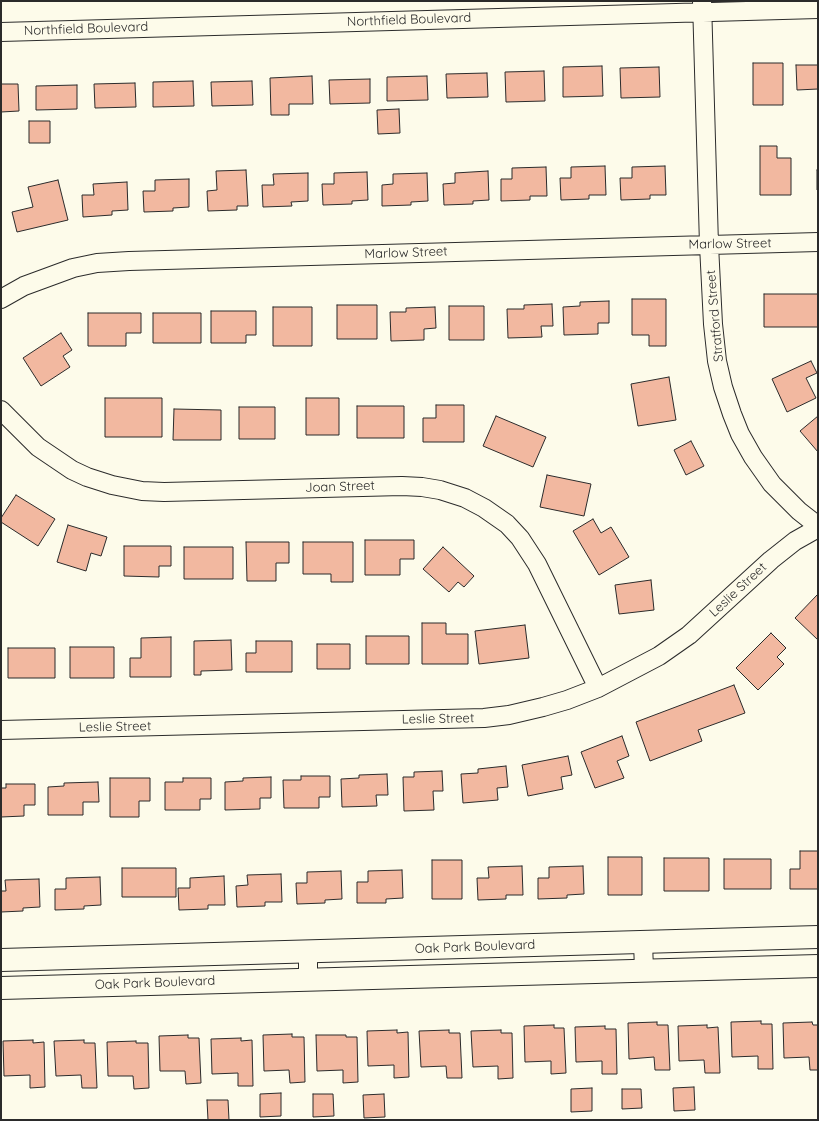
<!DOCTYPE html>
<style>
body{margin:0}
#map{position:relative;width:819px;height:1121px;overflow:hidden;background:#fdfbea;font-family:Quicksand,sans-serif}
canvas{display:block}
.frame{position:absolute;inset:0;border:2px solid #2b2b2b;pointer-events:none}
</style>
<div id="map">
<canvas width="819" height="1121"></canvas>
<div class="frame"></div>
</div>
<script>
const ctx = document.querySelector('canvas').getContext('2d');
ctx.lineJoin = 'round';
function fillPath(path, color) { ctx.fillStyle = color; ctx.fill(path, 'evenodd'); }
const toPath = rows => new Path2D(rows.map(r => 'M' + r).join(''));
function trace(path, color, width, dash) { ctx.strokeStyle = color; ctx.lineWidth = width; ctx.lineCap = dash ? 'butt' : 'round'; ctx.setLineDash(dash || []); ctx.stroke(path); }
function drawText(font, color, halo, rows, align = 'center') {
  ctx.font = font + ' Quicksand,sans-serif'; ctx.lineWidth = 3; ctx.setLineDash([]); ctx.textBaseline = 'middle'; ctx.strokeStyle = halo; ctx.fillStyle = color; for (const [text, x, y, turn = 0] of rows) {
    ctx.save(); ctx.translate(x, y); ctx.rotate((+turn || 0) * Math.PI / 180); ctx.textAlign = isNaN(turn) ? turn : align; if (halo) ctx.strokeText(text, 0, 0); ctx.fillText(text, 0, 0); ctx.restore();
  }
}
const building = toPath([
 [753,63,783,63,783,105,753,105,753,63],
 [796,65,818,65,818,89,797,90,796,65],
 [602,66,603,96,563,97,563,67,602,66],
 [659,67,660,97,621,98,620,68,659,67],
 [544,71,545,101,506,102,505,72,544,71],
 [487,73,488,97,447,98,446,74,487,73],
 [312,76,313,104,289,104,289,115,271,115,270,78,312,76],
 [427,76,428,100,387,101,387,77,427,76],
 [370,79,370,103,330,104,329,80,370,79],
 [193,81,194,106,153,107,153,82,193,81],
 [252,81,253,105,212,106,211,82,252,81],
 [135,83,136,107,95,108,94,84,135,83],
 [1,84,18,84,19,111,1,112,1,84],
 [77,85,77,109,36,110,36,86,77,85],
 [399,109,400,133,378,134,377,110,399,109],
 [29,121,50,121,50,143,29,143,29,121],
 [760,146,777,146,777,158,791,158,791,195,760,195,760,146],
 [605,166,606,195,589,195,589,199,561,200,560,178,571,178,571,167,605,166],
 [665,166,666,195,650,195,650,199,621,200,620,178,632,178,632,167,665,166],
 [546,167,547,196,530,196,530,200,501,201,501,179,512,179,512,168,546,167],
 [246,170,248,206,237,206,237,210,208,211,207,191,217,190,216,171,246,170],
 [817,170,818,170,818,190,817,190,817,170],
 [488,171,489,200,473,201,473,204,444,205,443,184,455,183,455,173,488,171],
 [367,172,368,200,352,201,352,204,323,205,322,184,334,184,334,173,367,172],
 [308,173,308,201,291,202,292,206,263,207,262,185,274,185,273,174,308,173],
 [427,173,428,201,411,202,411,205,382,206,382,185,393,184,393,174,427,173],
 [189,179,189,207,173,208,173,211,144,212,143,191,155,191,155,180,189,179],
 [58,180,68,220,17,232,12,212,33,207,28,187,58,180],
 [127,182,128,210,112,211,112,215,83,217,82,195,94,195,93,184,127,182],
 [764,294,818,294,818,327,764,327,764,294],
 [632,299,666,299,666,346,649,346,649,335,632,335,632,299],
 [609,301,609,323,598,323,598,334,564,335,563,307,580,306,580,302,609,301],
 [552,304,553,326,541,326,542,337,508,338,507,309,524,309,524,305,552,304],
 [337,305,377,305,377,339,337,339,337,305],
 [449,306,484,306,484,340,449,340,449,306],
 [273,307,312,307,312,346,273,346,273,307],
 [435,307,436,328,424,329,424,340,391,341,390,312,406,312,406,308,435,307],
 [211,311,256,311,256,335,246,335,246,343,211,343,211,311],
 [88,313,141,313,141,333,126,333,126,346,88,346,88,313],
 [153,313,201,313,201,343,153,343,153,313],
 [61,333,72,350,63,356,70,367,41,386,23,358,61,333],
 [811,361,817,373,806,378,816,398,787,412,772,379,811,361],
 [669,377,676,420,638,426,631,384,669,377],
 [105,398,162,398,162,437,105,437,105,398],
 [306,398,339,398,339,435,306,435,306,398],
 [436,405,464,405,464,442,423,442,423,418,436,418,436,405],
 [357,406,404,406,404,438,357,438,357,406],
 [239,407,275,407,275,439,239,439,239,407],
 [174,409,221,410,221,440,173,440,174,409],
 [496,416,546,437,533,467,483,446,496,416],
 [818,416,818,452,800,431,818,416],
 [691,441,704,466,686,475,674,450,691,441],
 [547,475,591,484,584,516,540,507,547,475],
 [16,495,55,519,38,546,1,522,1,518,16,495],
 [593,519,601,533,611,527,629,557,599,575,573,531,593,519],
 [68,525,107,537,101,556,91,553,86,571,57,562,68,525],
 [365,540,414,540,414,559,400,559,400,575,365,575,365,540],
 [246,542,289,542,289,563,276,563,276,581,247,581,246,542],
 [303,542,353,542,353,582,331,582,331,574,303,574,303,542],
 [124,546,171,546,171,566,159,566,159,577,124,576,124,546],
 [184,547,233,547,233,579,184,579,184,547],
 [443,547,474,576,464,587,458,582,449,592,423,569,443,547],
 [651,580,654,610,619,614,615,585,651,580],
 [818,594,818,640,795,618,818,594],
 [422,623,446,623,446,634,468,634,468,664,422,664,422,623],
 [525,625,529,658,479,664,475,631,525,625],
 [771,633,786,648,777,657,784,664,758,690,736,668,771,633],
 [366,636,409,636,409,664,366,664,366,636],
 [171,637,171,677,130,677,130,658,141,658,141,638,171,637],
 [231,640,232,670,201,671,201,675,194,675,194,641,231,640],
 [256,641,292,641,292,672,246,672,246,653,256,653,256,641],
 [317,644,350,644,350,669,317,669,317,644],
 [70,647,114,647,114,678,70,678,70,647],
 [8,648,55,648,55,678,8,678,8,648],
 [734,685,745,713,698,730,702,741,650,761,636,722,734,685],
 [622,736,629,756,617,761,624,778,595,788,581,752,622,736],
 [568,756,572,775,561,777,563,789,528,796,522,765,568,756],
 [506,766,508,787,497,788,498,800,463,803,461,774,478,773,478,769,506,766],
 [442,771,443,791,433,791,434,810,404,811,403,777,414,777,414,772,442,771],
 [387,774,388,795,376,795,377,806,342,807,341,779,359,778,359,775,387,774],
 [301,776,330,776,330,797,319,797,319,808,284,808,283,780,301,780,301,776],
 [271,777,271,798,260,798,260,809,225,810,225,782,243,781,243,778,271,777],
 [110,778,150,778,150,801,139,801,139,817,110,817,110,778],
 [183,778,211,778,211,799,200,799,200,810,165,810,165,782,183,782,183,778],
 [98,782,99,802,83,802,83,815,48,815,48,787,64,786,64,783,98,782],
 [6,784,35,784,35,805,24,805,24,816,1,817,1,788,6,788,6,784],
 [800,851,818,851,818,889,790,889,790,869,800,869,800,851],
 [608,857,642,857,642,895,608,895,608,857],
 [664,858,709,858,709,891,664,891,664,858],
 [724,859,771,859,771,889,724,889,724,859],
 [432,860,462,860,462,899,432,899,432,860],
 [522,866,523,895,506,895,506,899,478,900,477,878,489,878,488,867,522,866],
 [583,866,584,894,567,895,567,898,538,899,538,878,549,878,549,867,583,866],
 [122,868,176,868,176,897,122,897,122,868],
 [402,870,403,898,386,899,386,903,357,903,357,882,368,882,368,871,402,870],
 [341,871,342,899,325,900,325,903,297,904,296,883,307,883,307,872,341,871],
 [281,874,282,902,265,902,265,906,237,907,236,886,248,885,247,875,281,874],
 [224,876,225,905,208,905,208,909,179,910,178,888,190,888,190,878,224,876],
 [100,877,101,905,84,906,84,909,55,910,55,889,66,889,66,878,100,877],
 [39,879,40,907,23,908,23,911,1,912,1,891,6,891,5,880,39,879],
 [761,1021,761,1024,772,1024,773,1069,758,1069,758,1056,732,1057,731,1022,761,1021],
 [657,1022,657,1025,668,1025,670,1070,655,1070,654,1057,629,1059,628,1023,657,1022],
 [812,1022,813,1025,818,1025,818,1070,810,1070,809,1057,784,1058,783,1023,812,1022],
 [554,1025,554,1028,564,1028,566,1073,551,1074,551,1061,525,1062,524,1026,554,1025],
 [707,1025,707,1028,718,1027,720,1073,705,1073,704,1060,679,1061,678,1026,707,1025],
 [605,1026,605,1029,616,1029,617,1074,602,1074,602,1061,576,1062,575,1027,605,1026],
 [397,1030,397,1033,408,1032,409,1077,394,1078,394,1065,368,1066,367,1031,397,1030],
 [449,1030,449,1033,460,1033,462,1078,447,1078,446,1066,421,1067,419,1031,449,1030],
 [501,1030,501,1033,512,1033,513,1078,498,1079,498,1066,473,1067,471,1031,501,1030],
 [292,1034,292,1037,304,1037,305,1082,290,1083,289,1070,264,1071,263,1035,292,1034],
 [188,1035,188,1038,199,1038,201,1083,186,1084,185,1071,160,1071,159,1036,188,1035],
 [316,1035,346,1035,346,1037,357,1037,358,1082,343,1083,343,1070,317,1071,316,1035],
 [241,1038,241,1041,252,1040,253,1086,238,1086,238,1073,212,1074,211,1039,241,1038],
 [33,1040,33,1043,44,1042,45,1087,30,1088,30,1075,4,1076,3,1041,33,1040],
 [84,1040,84,1043,95,1043,97,1088,82,1088,81,1075,56,1076,54,1041,84,1040],
 [136,1041,136,1043,148,1043,149,1088,134,1089,133,1076,108,1076,107,1042,136,1041],
 [694,1087,695,1110,674,1111,673,1088,694,1087],
 [592,1088,592,1111,571,1112,571,1089,592,1088],
 [622,1089,641,1089,642,1108,622,1109,622,1089],
 [281,1093,281,1116,260,1117,260,1094,281,1093],
 [313,1094,333,1094,334,1116,313,1117,313,1094],
 [384,1094,385,1117,364,1118,363,1095,384,1094],
 [207,1100,228,1100,229,1120,208,1120,207,1100]
]);
fillPath(building, '#f2b8a0');
trace(building, '#2b2b2b', 1);
const minor = toPath([
 [702,1,709,245,713,324,717,361,723,387,732,414,740,434,753,457,772,484,799,511,818,526],
 [1,32,818,9],
 [1,299,24,286,73,268,97,263,129,261,818,242],
 [1,410,38,447,72,470,87,477,112,485,142,491,164,492,402,486,422,487,440,490,465,498,484,508,507,524,520,538,537,564,598,688],
 [1,730,484,718,509,715,543,707,567,700,598,688,659,656,689,635,771,560,795,541,818,528],
 [643,942,644,970],
 [308,952,308,979]
]);
const tertiary = toPath([
 [1,960,818,937],
 [1,988,818,966]
]);
trace(minor, '#2b2b2b', 20);
trace(tertiary, '#2b2b2b', 24);
trace(minor, '#fdfbea', 18);
trace(tertiary, '#fdfbea', 22);
drawText('13px', '#2b2b2b', '#fdfbea', [
 ["Northfield Boulevard",409,20,-2],
 ["Northfield Boulevard",86,29,-2],
 ["Marlow Street",730,244,-1],
 ["Marlow Street",406,253,-2],
 ["Stratford Street",715,316,-95],
 ["Joan Street",340,487,-2],
 ["Leslie Street",738,590,-43],
 ["Leslie Street",438,719,-1],
 ["Leslie Street",115,727,-1],
 ["Oak Park Boulevard",475,947,-2],
 ["Oak Park Boulevard",155,983,-2]
]);
</script>
